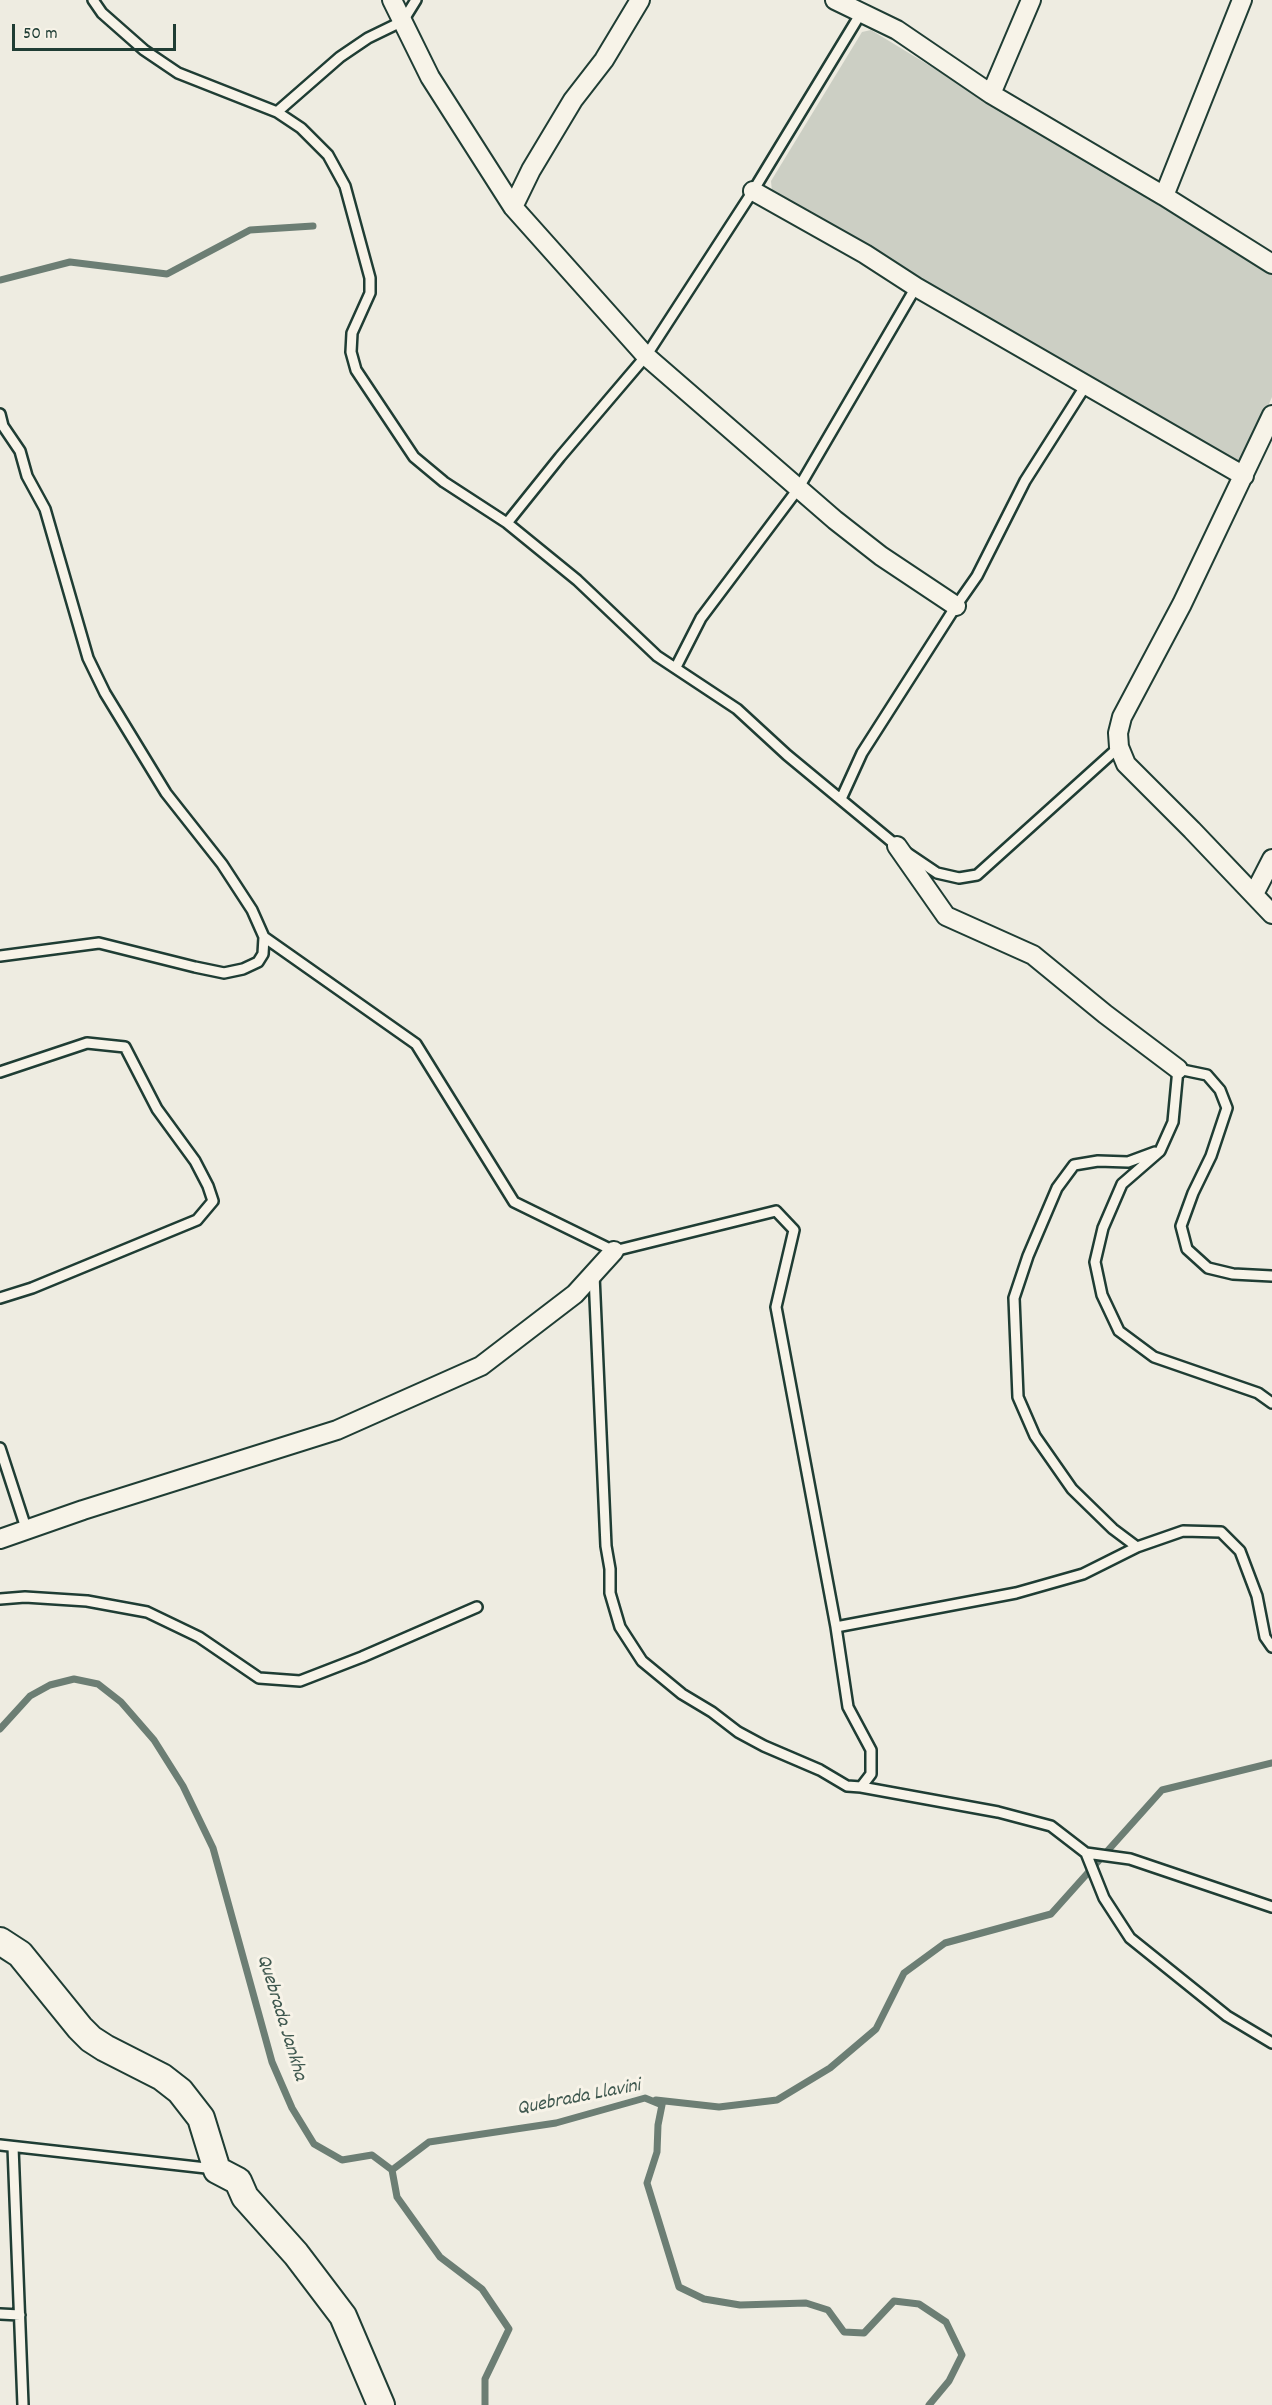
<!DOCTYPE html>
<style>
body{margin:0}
#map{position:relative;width:1272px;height:2405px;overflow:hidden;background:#eeece1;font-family:Dekko,sans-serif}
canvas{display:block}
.scale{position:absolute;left:12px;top:24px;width:164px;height:27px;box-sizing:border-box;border:3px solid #1f3d34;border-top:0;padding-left:8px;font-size:18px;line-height:21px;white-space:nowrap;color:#1f3d34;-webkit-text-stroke:4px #f7f3e8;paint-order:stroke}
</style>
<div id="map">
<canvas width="1272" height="2405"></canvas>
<div class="scale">50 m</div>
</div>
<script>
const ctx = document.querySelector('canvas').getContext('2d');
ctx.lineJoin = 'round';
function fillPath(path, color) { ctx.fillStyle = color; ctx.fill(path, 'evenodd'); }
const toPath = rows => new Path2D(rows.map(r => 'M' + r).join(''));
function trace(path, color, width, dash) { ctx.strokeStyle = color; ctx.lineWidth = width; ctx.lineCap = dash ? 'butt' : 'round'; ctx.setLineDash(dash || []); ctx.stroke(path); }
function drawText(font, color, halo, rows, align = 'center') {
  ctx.font = font + ' Dekko,sans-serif'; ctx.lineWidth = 6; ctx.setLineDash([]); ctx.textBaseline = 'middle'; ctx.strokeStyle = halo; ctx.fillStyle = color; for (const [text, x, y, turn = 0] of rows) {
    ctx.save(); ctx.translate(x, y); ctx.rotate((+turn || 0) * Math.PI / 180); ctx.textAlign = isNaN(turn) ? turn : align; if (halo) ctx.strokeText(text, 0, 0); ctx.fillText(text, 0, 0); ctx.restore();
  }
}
fillPath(toPath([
 [871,30,1272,274,1272,397,1246,455,1237,461,1227,459,772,192,771,181,862,32]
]), '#cccfc4');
trace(toPath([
 [0,280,70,262,167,274,250,230,313,226],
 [0,1729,30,1696,50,1685,74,1679,98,1684,121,1702,154,1740,183,1786,213,1848,272,2062,292,2108,314,2144,342,2160,372,2155,392,2170,397,2197,440,2257,482,2289,509,2329,485,2379,485,2405],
 [656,2100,719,2107,777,2100,830,2068,876,2029,904,1973,945,1943,1051,1914,1162,1790,1272,1763],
 [392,2170,429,2142,556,2123,645,2098,662,2105,658,2125,657,2152,647,2183,679,2287,704,2299,740,2305,806,2303,828,2310,844,2332,864,2333,894,2301,919,2304,946,2322,962,2355,949,2381,929,2405]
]), '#6c7e74', 7);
const lane = toPath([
 [93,0,102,13,144,50,178,73,277,112,301,128,328,155,345,186,370,278,370,293,352,333,351,352,356,370,414,457,444,482,507,523,577,580,657,656,737,709,787,755,897,846,937,873,959,878,977,875,1119,747],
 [277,112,340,57,368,38,403,21,416,0],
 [0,414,3,426,20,451,27,476,45,509,88,658,105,693,166,793,222,864,252,910,264,937,263,954,258,962,243,969,224,973,195,967,99,943,0,956],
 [507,523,560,457,646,356,753,191,861,13],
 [676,667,701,618,798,489,916,287],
 [841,799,862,753,956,606,977,576,1025,481,1086,385],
 [264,937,416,1044,514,1202,614,1251,776,1211,794,1230,776,1307,836,1627,848,1707,871,1750,871,1774,861,1787,847,1786,820,1770,764,1746,738,1732,712,1712,682,1694,642,1661,620,1627,610,1593,610,1569,606,1546,594,1275],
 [0,1072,87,1043,125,1047,157,1109,195,1161,208,1186,213,1201,197,1220,32,1288,0,1298],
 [1272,1276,1233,1274,1208,1268,1187,1249,1181,1226,1193,1193,1211,1156,1227,1108,1220,1090,1207,1075,1178,1069,1173,1122,1160,1151,1122,1184,1103,1228,1095,1262,1102,1295,1119,1331,1154,1357,1258,1393,1272,1403],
 [0,1448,27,1531],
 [1137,1547,1113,1529,1072,1489,1035,1436,1018,1397,1014,1298,1028,1256,1057,1188,1074,1165,1098,1161,1128,1162,1155,1152],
 [0,1599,25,1597,87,1601,147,1612,199,1637,259,1678,300,1681,362,1657,477,1607],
 [836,1627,1016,1593,1083,1574,1137,1547,1183,1531,1221,1532,1240,1551,1257,1596,1265,1637,1272,1647],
 [861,1787,998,1812,1051,1826,1086,1853,1104,1898,1130,1938,1227,2016,1272,2043],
 [1086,1853,1130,1859,1272,1907],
 [0,2145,215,2169],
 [13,2147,23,2405],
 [0,2314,20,2315]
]);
const street = toPath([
 [392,0,430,77,513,207,646,356,835,520,881,556,956,606],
 [835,0,897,30,991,94,1164,196,1272,264],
 [991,94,1031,0],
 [753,191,865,254,916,287,1244,476],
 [1164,196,1242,0],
 [513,207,531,170,573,100,604,60,640,0],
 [1272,415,1182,604,1122,717,1118,733,1119,747,1126,764,1192,830,1272,914],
 [897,846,946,916,1033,955,1105,1014,1178,1069],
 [1254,894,1272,859],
 [0,1539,83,1510,337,1430,481,1366,575,1294,614,1251]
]);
const secondary = toPath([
 [0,1941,20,1954,80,2028,91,2039,105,2048,162,2077,180,2091,201,2118,217,2170,238,2181,245,2197,296,2254,343,2316,381,2405]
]);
trace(lane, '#1f3d34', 14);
trace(street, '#1f3d34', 22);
trace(secondary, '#1f3d34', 30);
trace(lane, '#f7f3e8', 9);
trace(street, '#f7f3e8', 18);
trace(secondary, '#f7f3e8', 26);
drawText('italic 20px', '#3f584f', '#f7f3e8', [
 ["Quebrada Jankha",280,2018,73],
 ["Quebrada Llavini",579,2099,-11]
]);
</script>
